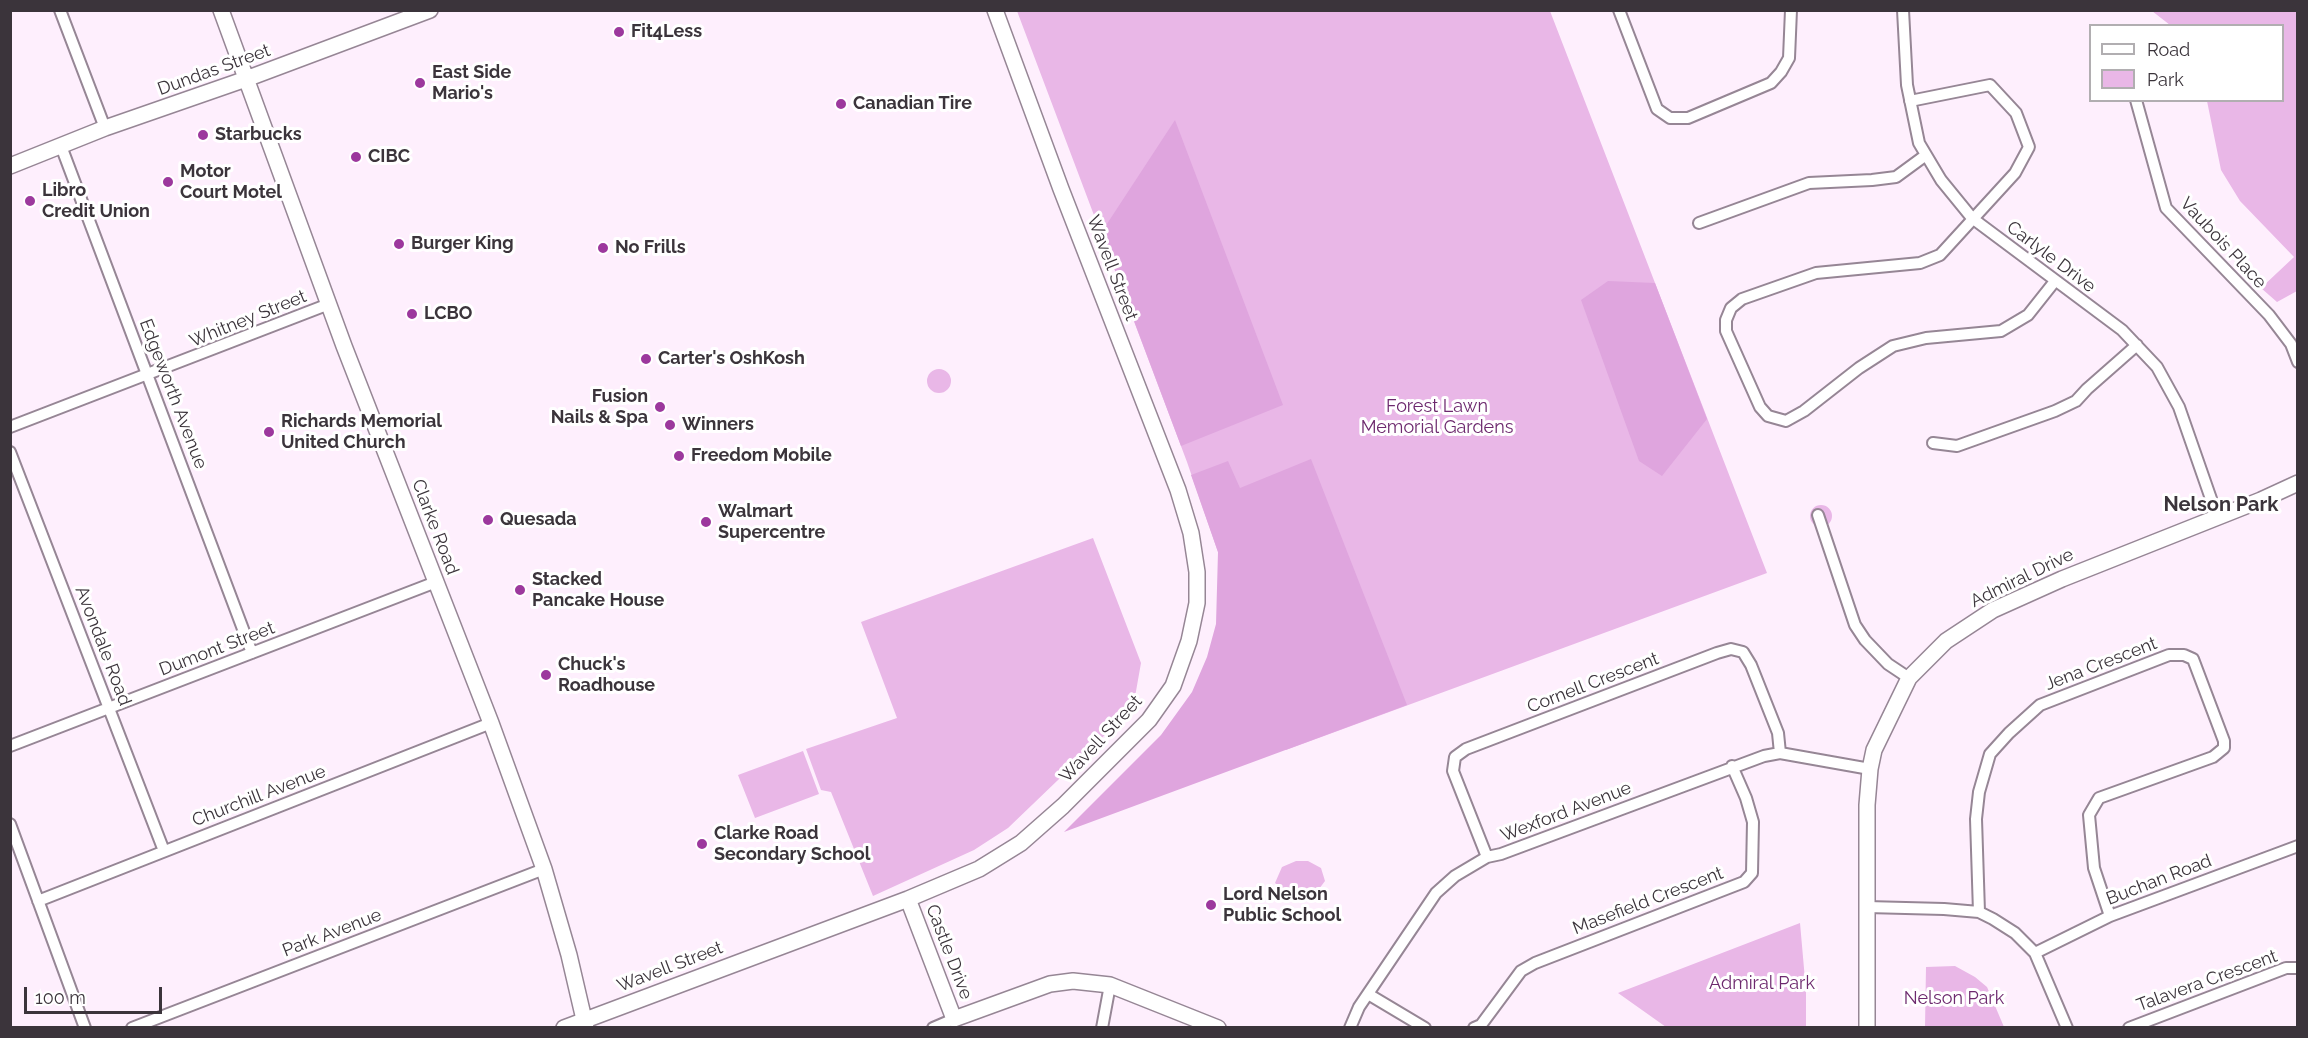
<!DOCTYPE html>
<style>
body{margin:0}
#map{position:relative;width:2308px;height:1038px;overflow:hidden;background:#feeffd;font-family:Raleway,sans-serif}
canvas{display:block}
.frame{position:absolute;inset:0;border:12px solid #3b343b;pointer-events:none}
.legend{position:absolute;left:2089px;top:24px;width:195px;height:78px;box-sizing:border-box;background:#fff;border:2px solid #b1aeb1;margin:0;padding:8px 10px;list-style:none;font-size:18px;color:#3b343b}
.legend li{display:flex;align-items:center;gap:12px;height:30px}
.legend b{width:30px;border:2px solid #b1aeb1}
.scale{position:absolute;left:24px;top:987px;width:138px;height:27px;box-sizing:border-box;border:3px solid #3b343b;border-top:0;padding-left:8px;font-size:18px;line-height:21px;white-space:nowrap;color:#3b343b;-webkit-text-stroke:4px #fff;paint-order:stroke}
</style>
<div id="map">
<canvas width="2308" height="1038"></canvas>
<div class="frame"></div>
<ul class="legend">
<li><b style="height:8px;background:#fff"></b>Road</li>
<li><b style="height:16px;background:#e9b7e7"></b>Park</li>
</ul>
<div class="scale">100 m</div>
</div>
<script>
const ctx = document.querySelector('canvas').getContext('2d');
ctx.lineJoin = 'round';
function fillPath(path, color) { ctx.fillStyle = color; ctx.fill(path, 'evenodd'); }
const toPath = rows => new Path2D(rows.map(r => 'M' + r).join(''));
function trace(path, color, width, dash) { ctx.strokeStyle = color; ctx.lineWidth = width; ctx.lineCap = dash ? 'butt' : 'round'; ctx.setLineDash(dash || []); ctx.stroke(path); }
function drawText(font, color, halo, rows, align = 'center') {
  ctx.font = font + ' Raleway,sans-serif'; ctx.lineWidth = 6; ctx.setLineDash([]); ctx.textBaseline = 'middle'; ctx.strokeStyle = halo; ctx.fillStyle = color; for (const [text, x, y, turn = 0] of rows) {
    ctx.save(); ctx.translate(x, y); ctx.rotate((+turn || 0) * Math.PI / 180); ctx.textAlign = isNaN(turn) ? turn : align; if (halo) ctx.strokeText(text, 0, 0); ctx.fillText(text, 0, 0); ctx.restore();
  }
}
fillPath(toPath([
 [1017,11,1550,11,1767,573,1286,750,1187,462],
 [2152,11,2297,11,2297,291,2277,302,2261,288,2294,257,2240,201,2221,170,2207,101,2282,100,2282,26,2170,25],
 '927 381a12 12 0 1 1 24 0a12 12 0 1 1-24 0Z',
 '1810 516a11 11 0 1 1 22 0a11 11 0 1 1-22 0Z',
 [1093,538,1141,663,1133,708,1008,828,974,850,873,896,831,792,821,790,806,749,897,718,861,622],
 [803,751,819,794,755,818,738,775],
 [1296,861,1308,861,1321,868,1325,881,1310,901,1297,902,1275,883,1282,867],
 [1800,923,1806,991,1806,1027,1666,1027,1618,993],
 [1955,966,1975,977,1987,987,2004,1027,1925,1027,1926,967]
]), '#e9b7e7');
fillPath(toPath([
 [1175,120,1283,405,1181,446,1101,233],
 [1608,281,1655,283,1707,419,1662,476,1639,461,1581,300],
 [1311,459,1407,705,1064,832,1161,735,1192,692,1207,657,1216,624,1218,552,1191,475,1228,461,1240,488]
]), '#dfa5de');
const street = toPath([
 [60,10,105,128],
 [1619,10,1657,109,1670,118,1688,118,1771,83,1781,72,1789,58,1791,10],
 [1903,10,1907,85,1919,143,1941,180,1972,218,2122,330,2157,367,2179,407,2217,516],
 [2136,100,2166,208,2269,315,2291,344,2298,362],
 [1910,101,1990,85,2016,113,2029,147,2015,173,1940,255,1920,263,1816,273,1742,299,1731,308,1726,320,1726,331,1760,407,1768,416,1786,421,1804,411,1859,368,1893,346,1926,338,2001,331,2028,315,2055,281],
 [61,146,252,653],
 [1699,223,1809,183,1872,180,1896,177,1926,155],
 [10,427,329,304],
 [1933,443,1957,446,2055,411,2076,401,2087,389,2137,345],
 [10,452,164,851],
 [1818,515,1855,625,1865,640,1888,664,1909,678],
 [10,746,436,582],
 [10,824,85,1028],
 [1487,857,1453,771,1455,757,1466,749,1717,653,1731,649,1743,652,1751,665,1778,733,1780,753],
 [38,901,491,723],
 [1867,907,1944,909,1979,912,1993,919,2015,933,2035,953,2067,1028],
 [1979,912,1976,819,1979,792,1990,754,2009,733,2040,705,2169,655,2184,655,2193,659,2224,741,2224,748,2213,757,2099,798,2089,815,2094,868,2110,916],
 [2035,953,2110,916,2298,846],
 [1368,994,1425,1028],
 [132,1028,544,869],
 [933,1028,954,1019],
 [1102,1028,1110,985],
 [1350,1028,1359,1007,1436,893,1455,876,1487,857,1501,854,1764,756,1780,753,1870,769],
 [1474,1028,1481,1025,1521,971,1535,963,1744,882,1752,873,1753,822,1746,798,1732,766],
 [2129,1028,2286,968,2298,968]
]);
const secondary = toPath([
 [221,10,344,346,491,723,544,869,569,955,586,1028],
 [10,166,105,128,246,79,430,10],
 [908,899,954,1019,1050,984,1073,981,1110,985,1218,1028],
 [564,1028,908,899,979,869,1021,843,1063,806,1149,720,1173,686,1189,641,1197,603,1197,572,1191,533,1178,490,1061,189,995,10],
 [1867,1028,1867,805,1870,769,1874,750,1909,678,1946,641,1993,610,2062,579,2261,500,2298,483]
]);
trace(street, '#968695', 14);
trace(secondary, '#968695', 18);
trace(street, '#fff', 10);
trace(secondary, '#fff', 15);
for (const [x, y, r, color] of [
 [619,32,6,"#9c389d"],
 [420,83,6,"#9c389d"],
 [841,104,6,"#9c389d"],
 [203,135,6,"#9c389d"],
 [356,157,6,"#9c389d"],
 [168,182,6,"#9c389d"],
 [30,201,6,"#9c389d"],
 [399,244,6,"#9c389d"],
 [603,248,6,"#9c389d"],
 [412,314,6,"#9c389d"],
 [646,359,6,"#9c389d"],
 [660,407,6,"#9c389d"],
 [670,425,6,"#9c389d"],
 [269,432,6,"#9c389d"],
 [679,456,6,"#9c389d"],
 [488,520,6,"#9c389d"],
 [706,522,6,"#9c389d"],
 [520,590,6,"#9c389d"],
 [546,675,6,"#9c389d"],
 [702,844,6,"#9c389d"],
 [1211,905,6,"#9c389d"]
]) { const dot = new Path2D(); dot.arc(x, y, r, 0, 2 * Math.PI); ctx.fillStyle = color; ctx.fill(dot); trace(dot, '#fff', 2); }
drawText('bold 18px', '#3b343b', '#fff', [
 ["Fit4Less",631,32],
 ["East Side",432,73],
 ["Mario's",432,94],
 ["Canadian Tire",853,104],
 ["Starbucks",215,135],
 ["CIBC",368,157],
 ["Motor",180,172],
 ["Court Motel",180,193],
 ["Libro",42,191],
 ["Credit Union",42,212],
 ["Burger King",411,244],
 ["No Frills",615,248],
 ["LCBO",424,314],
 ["Carter's OshKosh",658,359],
 ["Fusion",648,397,"right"],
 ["Nails & Spa",648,418,"right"],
 ["Richards Memorial",281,422],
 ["United Church",281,443],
 ["Winners",682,425],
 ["Freedom Mobile",691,456],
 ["Walmart",718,512],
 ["Supercentre",718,533],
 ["Quesada",500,520],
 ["Stacked",532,580],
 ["Pancake House",532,601],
 ["Chuck's",558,665],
 ["Roadhouse",558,686],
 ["Clarke Road",714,834],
 ["Secondary School",714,855],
 ["Lord Nelson",1223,895],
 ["Public School",1223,916]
], 'left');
drawText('18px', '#3b343b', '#fff', [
 ["Dundas Street",214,70,-20],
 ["Vaubois Place",2223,243,47],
 ["Carlyle Drive",2051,257,37],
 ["Wavell Street",1112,268,69],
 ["Whitney Street",248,319,-22],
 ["Edgeworth Avenue",173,394,69],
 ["Clarke Road",435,527,69],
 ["Admiral Drive",2022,578,-26],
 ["Avondale Road",103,646,69],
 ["Dumont Street",217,649,-21],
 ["Jena Crescent",2101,664,-21],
 ["Cornell Crescent",1593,683,-21],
 ["Wavell Street",1101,739,-47],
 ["Churchill Avenue",259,796,-21],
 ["Wexford Avenue",1566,812,-21],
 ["Buchan Road",2159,880,-21],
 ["Masefield Crescent",1648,901,-21],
 ["Park Avenue",332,933,-21],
 ["Castle Drive",949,952,69],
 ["Wavell Street",670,967,-21],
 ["Talavera Crescent",2207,981,-20]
]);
drawText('18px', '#6d296e', '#fff', [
 ["Forest Lawn",1437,407],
 ["Memorial Gardens",1437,428],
 ["Admiral Park",1762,984],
 ["Nelson Park",1954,999]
]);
drawText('bold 20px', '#3b343b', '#fff', [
 ["Nelson Park",2221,505]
]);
</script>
